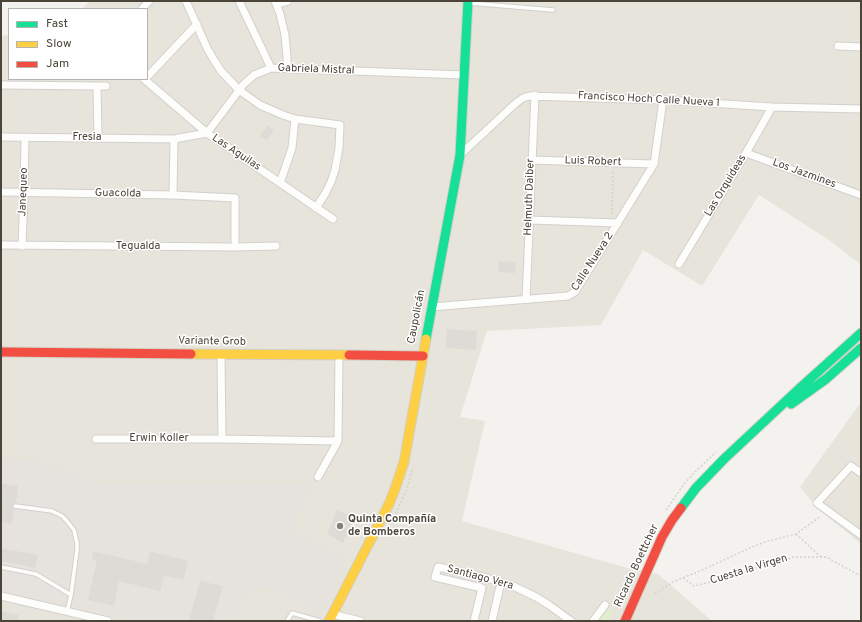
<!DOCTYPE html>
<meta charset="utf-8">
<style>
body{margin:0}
#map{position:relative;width:862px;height:622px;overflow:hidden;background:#f4f2ee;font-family:Overpass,sans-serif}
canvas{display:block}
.frame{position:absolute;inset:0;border:2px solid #4b4439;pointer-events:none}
.legend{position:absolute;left:8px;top:8px;width:140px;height:72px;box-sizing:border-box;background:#fff;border:1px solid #b7b4b0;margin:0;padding:5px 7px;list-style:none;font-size:12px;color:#4b4439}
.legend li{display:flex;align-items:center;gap:8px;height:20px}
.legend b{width:20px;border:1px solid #b7b4b0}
</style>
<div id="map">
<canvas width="862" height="622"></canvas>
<div class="frame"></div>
<ul class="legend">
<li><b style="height:5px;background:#16e098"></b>Fast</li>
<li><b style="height:5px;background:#ffcf43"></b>Slow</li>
<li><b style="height:5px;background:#f24e42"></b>Jam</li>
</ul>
</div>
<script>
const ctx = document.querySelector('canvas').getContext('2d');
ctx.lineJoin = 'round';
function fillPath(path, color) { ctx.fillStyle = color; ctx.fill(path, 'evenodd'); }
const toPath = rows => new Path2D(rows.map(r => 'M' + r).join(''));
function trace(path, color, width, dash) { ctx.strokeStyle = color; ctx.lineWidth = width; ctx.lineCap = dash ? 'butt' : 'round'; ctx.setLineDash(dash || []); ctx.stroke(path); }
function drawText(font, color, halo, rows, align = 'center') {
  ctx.font = font + ' Overpass,sans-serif'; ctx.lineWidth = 3; ctx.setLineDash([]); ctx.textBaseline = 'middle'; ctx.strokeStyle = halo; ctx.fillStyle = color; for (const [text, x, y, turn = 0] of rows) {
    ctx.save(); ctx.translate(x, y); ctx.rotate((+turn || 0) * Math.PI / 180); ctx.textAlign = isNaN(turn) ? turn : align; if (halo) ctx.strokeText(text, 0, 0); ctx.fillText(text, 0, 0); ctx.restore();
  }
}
fillPath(toPath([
 [90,1,861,1,861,265,832,242,759,195,702,286,643,250,601,325,487,331,460,417,485,421,462,521,631,569,658,574,712,621,1,621,1,36,9,35,9,79,147,79,147,9,82,9],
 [861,402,861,544,817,508,800,487]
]), '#e7e4dc');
fillPath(toPath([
 [1,458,35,460,96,484,311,483,290,532,347,557,320,613,292,596,251,585,230,621,134,621,1,590]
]), '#e6e2de');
fillPath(toPath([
 [607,609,613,610,609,621,597,621]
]), '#e1eecf');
fillPath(toPath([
 [267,126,274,130,267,140,260,136],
 [499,261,516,262,515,273,498,272],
 [447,329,477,331,476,350,446,348],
 [1,483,18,486,16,503,13,503,12,505,12,508,14,509,12,524,1,522],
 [337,510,354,518,343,543,327,534],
 [1,548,38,555,35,568,1,561],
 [93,551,147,564,150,551,188,561,184,580,164,576,160,591,119,581,114,606,88,600,97,560,92,559],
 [200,581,223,586,213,621,189,621],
 [1,611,19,615,17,621,1,621]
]), '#dedbd6');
const lane = toPath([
 [469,3,553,10],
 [15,506,52,511,62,516,66,520,74,530,77,543,77,550,71,595,67,612],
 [1,567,36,574,71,595],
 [287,621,292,613,320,621]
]);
const street = toPath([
 [186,1,207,48,214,60,221,71,239,90,260,105,283,115,295,119,340,125,339,148,335,170,331,182,325,194,316,208],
 [239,1,271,68],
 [275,1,280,14,285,35,287,57,287,69],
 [277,4,288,1],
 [142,9,149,1],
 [838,46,861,47],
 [147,77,197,24],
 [144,79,207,133,333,219],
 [1,85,97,86,106,86],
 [97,86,98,138],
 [1,137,174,139,207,133,243,85,254,75,271,68,464,75],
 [746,153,861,195],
 [460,155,516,103,523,98,529,96,663,100,772,107,861,109],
 [532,160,654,164],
 [280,183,292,148,295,119],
 [1,192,173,195,235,198,235,247],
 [173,195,174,139],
 [530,220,618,223],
 [1,245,235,247,276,246],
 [22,246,24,192,25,138],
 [679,264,746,153,772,107],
 [526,299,535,95],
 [431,307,568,296,575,292,654,164,663,100],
 [221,354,222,439],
 [96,439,222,439,338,441],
 [861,473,851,466,817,503,861,535],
 [318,477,338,441,339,355],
 [1,596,108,621],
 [332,614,360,621],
 [474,621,482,588,435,577,438,567,483,577,513,586,536,597,549,605,571,621],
 [492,621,501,582],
 [593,621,605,605]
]);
const fast = toPath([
 [426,339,460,155,468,1],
 [791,404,826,379,861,348],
 [681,508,696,488,724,459,800,388,861,333]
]);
const slow = toPath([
 [191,354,349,355],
 [329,621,389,504,395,489,404,462,426,339]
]);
const jam = toPath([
 [1,352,191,354],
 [349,355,423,356],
 [625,621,662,537,672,520,681,508]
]);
trace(lane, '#d2d0cb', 5.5);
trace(street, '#d2d0cb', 9);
trace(fast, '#d3cfc5', 11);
trace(slow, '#d3cfc5', 11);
trace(jam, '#d3cfc5', 11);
trace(toPath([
 [612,214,613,170],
 [666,510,684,484,695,472,716,452],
 [394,517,406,491,413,468],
 [796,534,821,557],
 [683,578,694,586,719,580,742,572,767,564,777,563,794,557,826,557,859,575,861,574],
 [655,593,675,581,700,571,752,547,765,542,796,534,821,516]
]), '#d3d2cc', 1.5, [2, 2]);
trace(lane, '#fdfdfc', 3.5);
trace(street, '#fdfdfc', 7);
trace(fast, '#16e098', 9);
trace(slow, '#ffcf43', 9);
trace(jam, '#f24e42', 9);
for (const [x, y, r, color] of [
 [340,526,4,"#868178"]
]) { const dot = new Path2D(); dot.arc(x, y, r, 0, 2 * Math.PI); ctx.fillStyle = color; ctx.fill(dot); trace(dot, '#fff', 1.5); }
drawText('11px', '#4b4439', '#fff', [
 ["Gabriela Mistral",316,70,2],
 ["Francisco Hoch Calle Nueva 1",649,100,3],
 ["Fresia",87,138],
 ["Las Aguilas",236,153,34],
 ["Luis Robert",593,162,2],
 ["Los Jazmines",804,174,20],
 ["Las Orquideas",726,186,-59],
 ["Janequeo",24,192,-88],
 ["Guacolda",118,194,1],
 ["Helmuth Daiber",530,197,-88],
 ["Tegualda",138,247],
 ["Calle Nueva 2",593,262,-57],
 ["Caupolicán",417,317,-79],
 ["Variante Grob",212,342,1],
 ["Erwin Koller",159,439],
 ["Ricardo Boettcher",637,566,-65],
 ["Cuesta la Virgen",749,570,-17],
 ["Santiago Vera",480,578,15]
]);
drawText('bold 11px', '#4b4439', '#fff', [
 ["Quinta Compañía",348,520],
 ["de Bomberos",348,533]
], 'left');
</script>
